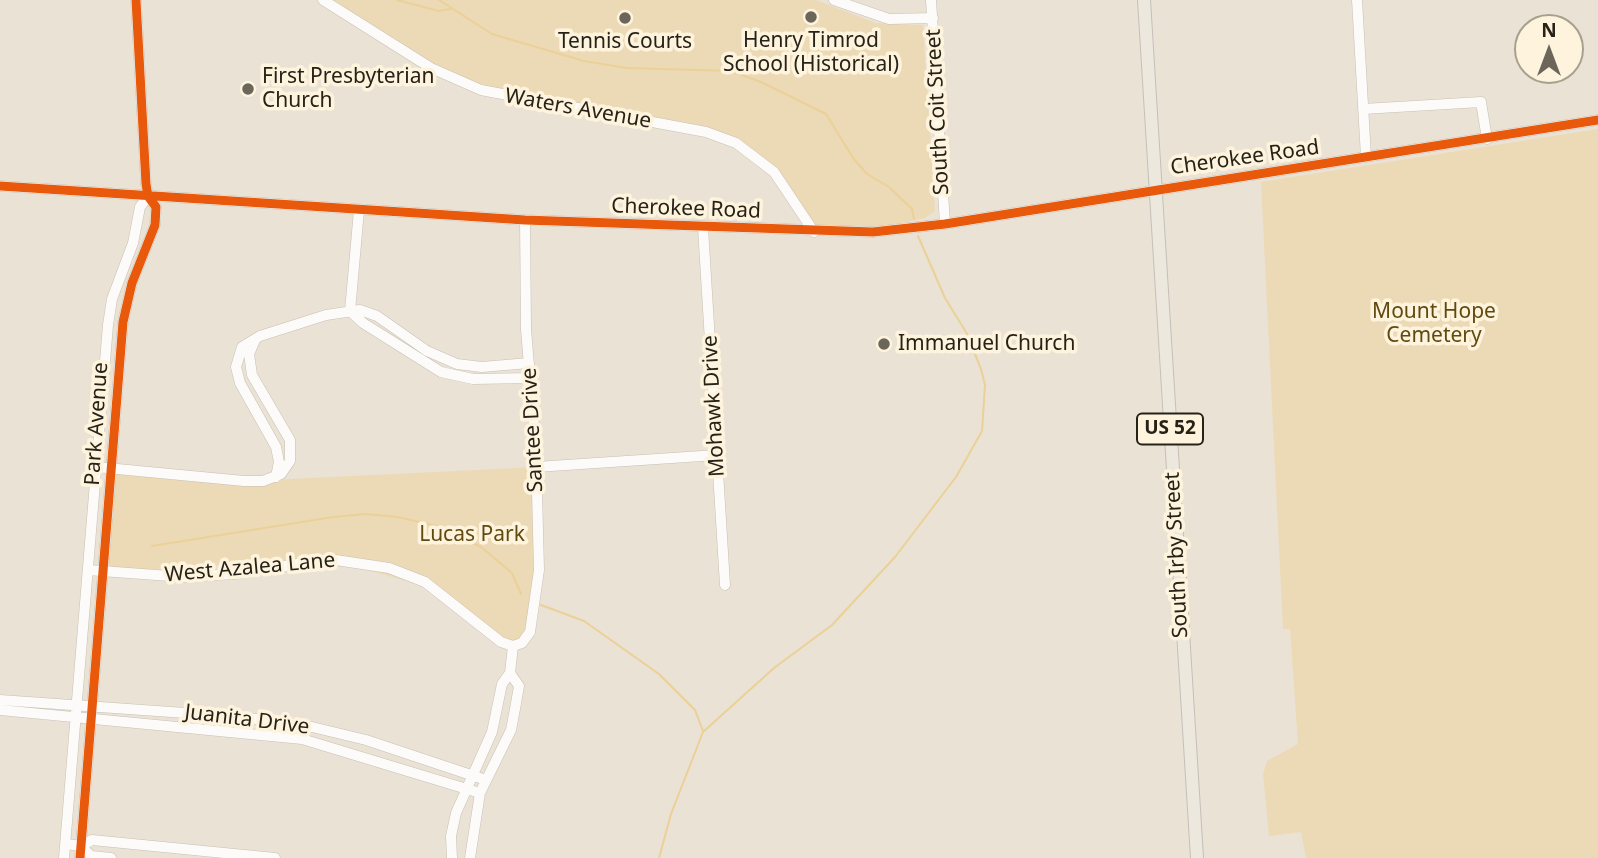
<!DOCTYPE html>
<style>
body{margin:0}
#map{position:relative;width:1598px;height:858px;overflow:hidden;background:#eae2d4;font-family:"Noto Sans",sans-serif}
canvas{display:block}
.north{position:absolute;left:1514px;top:14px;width:70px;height:70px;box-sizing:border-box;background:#fef4de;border:2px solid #a8a08f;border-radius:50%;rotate:0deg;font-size:19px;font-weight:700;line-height:28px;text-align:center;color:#272218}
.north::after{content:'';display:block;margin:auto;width:24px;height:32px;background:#6b655a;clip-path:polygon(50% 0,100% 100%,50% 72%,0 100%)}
</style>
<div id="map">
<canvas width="1598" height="858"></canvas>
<div class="north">N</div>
</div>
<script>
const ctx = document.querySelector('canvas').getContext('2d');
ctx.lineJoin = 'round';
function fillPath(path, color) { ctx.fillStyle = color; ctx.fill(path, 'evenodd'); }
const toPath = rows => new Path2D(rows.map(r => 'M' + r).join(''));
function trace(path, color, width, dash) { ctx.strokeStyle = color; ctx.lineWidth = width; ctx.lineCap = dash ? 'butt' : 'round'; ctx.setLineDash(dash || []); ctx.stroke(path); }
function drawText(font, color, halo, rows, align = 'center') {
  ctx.font = font + ' "Noto Sans",sans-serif'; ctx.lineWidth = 7; ctx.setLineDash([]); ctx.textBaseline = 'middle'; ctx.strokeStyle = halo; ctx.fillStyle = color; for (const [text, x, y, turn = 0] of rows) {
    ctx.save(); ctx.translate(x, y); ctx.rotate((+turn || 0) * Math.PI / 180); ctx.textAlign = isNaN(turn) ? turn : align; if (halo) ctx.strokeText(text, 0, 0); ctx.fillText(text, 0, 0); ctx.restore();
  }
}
fillPath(toPath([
 [326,0,816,0,876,23,923,25,935,211,925,218,878,228,813,227,788,187,744,145,503,94,435,67],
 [1598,129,1598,858,1306,858,1301,832,1269,836,1263,774,1267,761,1298,744,1290,629,1283,629,1261,182],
 [536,467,539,570,530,632,507,646,438,590,329,559,104,572,112,468,270,480]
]), '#ecdab6');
trace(toPath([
 [397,0,439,11,450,9],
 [439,0,492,34,584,61,627,68,731,71,761,82,826,114,853,158,867,174,889,187,912,209,914,219],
 [152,546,333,517,366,514,398,517,436,526,481,547,512,573,521,594],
 [541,605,584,621,659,674,695,710,703,731],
 [659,858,671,814,703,732,774,668,832,625,895,557,956,477,982,431,985,385,981,369,966,332,945,298,918,236]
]), '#ebd097', 2);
const minor = toPath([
 [323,0,431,68,481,90,706,132,736,143,774,172,814,232],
 [834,0,889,19,933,18],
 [931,0,945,224],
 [1357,0,1366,157],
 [1363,109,1481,102,1487,139],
 [0,186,525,220,873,232,945,224,1598,120],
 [703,228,725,585],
 [350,311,363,323,441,372,473,379,531,378],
 [350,311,359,210],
 [96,467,244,481,263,481,281,474,290,461,290,440,252,375,249,354,255,340],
 [536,467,717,455],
 [276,477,279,462,276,447,240,383,236,367,242,347,260,336,326,315,360,310,377,316,427,351,457,364,482,367,529,363],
 [88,570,183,577,234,574,329,559,389,568,425,582,501,642,513,646],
 [513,646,522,643,530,632,539,570,536,451,526,329,525,220],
 [0,700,242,717,312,727,366,740,486,780],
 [0,710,302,739,480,793],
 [66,844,81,846,91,856,111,858],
 [81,846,92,840,275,858],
 [64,858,108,325,112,299,133,243,140,207,148,196],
 [80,858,123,322,132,283,155,225,156,207,148,196,146,184,136,0],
 [452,858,451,836,456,813,492,732,502,684,510,673,513,646],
 [470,858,480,793,511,730,515,709,519,686,510,673]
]);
const major = toPath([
 [1144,0,1197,858]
]);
trace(minor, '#c6c0b5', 11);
trace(major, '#c4c0b9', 14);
trace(minor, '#fcfbf9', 10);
trace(major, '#ede8de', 12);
trace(toPath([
 [0,186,525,220,873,232,945,224,1598,120],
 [80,858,123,322,132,283,155,225,156,207,148,196,146,184,136,0]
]), '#e8590c', 9);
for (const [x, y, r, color] of [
 [811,17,7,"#6b655a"],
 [625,18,7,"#6b655a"],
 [248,89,7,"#6b655a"],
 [884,344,7,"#6b655a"]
]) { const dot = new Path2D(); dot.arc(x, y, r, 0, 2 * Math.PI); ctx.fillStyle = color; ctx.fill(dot); trace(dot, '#fef4de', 2.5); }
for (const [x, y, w] of [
 [1170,429,66]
]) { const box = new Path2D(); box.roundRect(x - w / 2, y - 15.5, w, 31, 5); ctx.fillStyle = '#fef4de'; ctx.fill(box); trace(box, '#272218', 2); }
drawText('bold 19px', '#272218', null, [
 ["US 52",1170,429]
]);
drawText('21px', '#272218', '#fef4de', [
 ["Henry Timrod",811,41],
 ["School (Historical)",811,65],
 ["Tennis Courts",625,42],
 ["First Presbyterian",262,77,"left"],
 ["Church",262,101,"left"],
 ["Immanuel Church",898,344,"left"]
]);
drawText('21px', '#272218', '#fef4de', [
 ["Waters Avenue",578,109,10],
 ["South Coit Street",938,112,-93],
 ["Cherokee Road",1245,158,-8],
 ["Cherokee Road",686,209,2],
 ["Mohawk Drive",714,406,-93],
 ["Park Avenue",97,424,-86],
 ["Santee Drive",533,430,-93],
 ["South Irby Street",1177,555,-93],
 ["West Azalea Lane",250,568,-5],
 ["Juanita Drive",247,720,7]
]);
drawText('21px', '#624a0f', '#fef4de', [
 ["Mount Hope",1434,312],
 ["Cemetery",1434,336],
 ["Lucas Park",472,535]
]);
</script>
